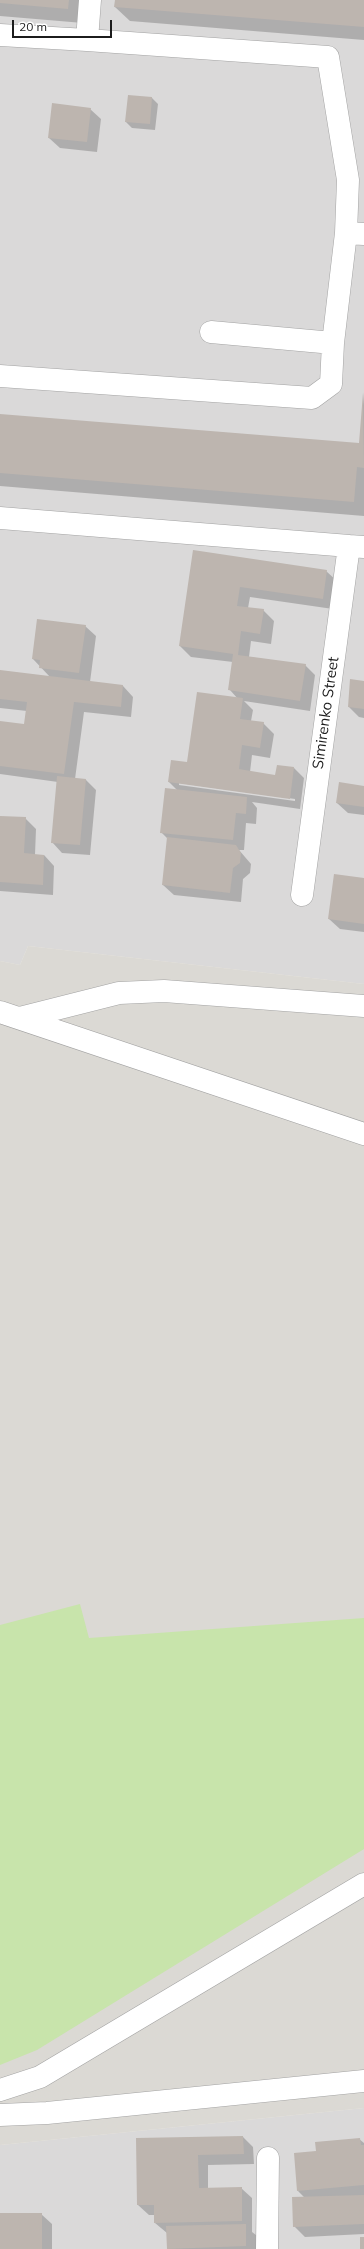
<!DOCTYPE html>
<style>
body{margin:0}
#map{position:relative;width:364px;height:2249px;overflow:hidden;background:#ede9e2;font-family:Mulish,sans-serif}
canvas{display:block}
.scale{position:absolute;left:12px;top:20px;width:100px;height:18px;box-sizing:border-box;border:2px solid #1c1c1c;border-top:0;padding-left:5px;font-size:12px;line-height:14px;white-space:nowrap;color:#1c1c1c;-webkit-text-stroke:3px #fff;paint-order:stroke}
</style>
<div id="map">
<canvas width="364" height="2249"></canvas>
<div class="scale">20 m</div>
</div>
<script>
const ctx = document.querySelector('canvas').getContext('2d');
ctx.lineJoin = 'round';
function fillPath(path, color) { ctx.fillStyle = color; ctx.fill(path, 'evenodd'); }
const toPath = rows => new Path2D(rows.map(r => 'M' + r).join(''));
function trace(path, color, width, dash) { ctx.strokeStyle = color; ctx.lineWidth = width; ctx.lineCap = dash ? 'butt' : 'round'; ctx.setLineDash(dash || []); ctx.stroke(path); }
function drawText(font, color, halo, rows, align = 'center') {
  ctx.font = font + ' Mulish,sans-serif'; ctx.lineWidth = 3; ctx.setLineDash([]); ctx.textBaseline = 'middle'; ctx.strokeStyle = halo; ctx.fillStyle = color; for (const [text, x, y, turn = 0] of rows) {
    ctx.save(); ctx.translate(x, y); ctx.rotate((+turn || 0) * Math.PI / 180); ctx.textAlign = isNaN(turn) ? turn : align; if (halo) ctx.strokeText(text, 0, 0); ctx.fillText(text, 0, 0); ctx.restore();
  }
}
fillPath(toPath([
 [0,0,364,0,364,984,28,946,20,965,0,961],
 [364,2108,364,2249,0,2249,0,2145]
]), '#dad9d9');
fillPath(toPath([
 [28,946,364,984,364,2108,0,2145,0,961,20,965]
]), '#dbd9d4');
fillPath(toPath([
 [80,1604,89,1638,364,1618,364,1849,37,2050,0,2065,0,1625]
]), '#c8e4ab');
fillPath(toPath([
 [0,0,85,0,83,23,0,16],
 [116,0,364,0,364,40,130,21,115,7],
 [129,96,152,98,158,104,155,130,132,128,126,122],
 [90,109,101,119,97,152,60,148,49,138],
 [364,392,364,516,0,486,0,415,360,444],
 [194,551,326,571,337,581,333,609,250,597,248,608,263,610,274,621,271,644,251,641,249,657,305,665,315,675,310,711,244,701,253,710,251,721,263,723,274,734,270,758,252,755,250,772,276,776,294,768,304,778,300,809,252,802,257,808,256,824,246,823,244,850,239,850,251,864,250,873,243,879,241,902,174,895,163,885,168,839,161,832,177,790,169,782,188,763,238,699,230,690,233,662,191,657,180,646],
 [179,783,295,799,295,801,179,785],
 [85,626,96,636,90,682,123,686,133,697,131,717,84,712,75,779,86,780,96,790,90,855,62,853,52,842,58,782,0,774,0,722,25,725,27,711,0,708,0,671,50,677,33,659],
 [364,682,364,718,359,717,349,707],
 [364,787,364,815,348,813,337,803],
 [0,817,25,818,36,829,35,855,44,855,54,866,53,895,0,891],
 [364,879,364,932,340,929,329,919],
 [243,2137,253,2147,254,2164,208,2165,208,2188,241,2188,252,2198,252,2232,256,2235,256,2249,168,2249,167,2233,155,2223,155,2215,149,2215,138,2205,137,2139],
 [359,2139,364,2143,364,2234,305,2237,294,2226,305,2198,298,2191,317,2152],
 [0,2214,41,2214,52,2224,52,2249,0,2249]
]), '#0003');
fillPath(toPath([
 [0,0,69,0,68,9,0,3],
 [115,0,364,0,364,27,114,7],
 [128,95,152,97,150,124,125,122],
 [52,103,91,108,87,142,48,138],
 [363,393,364,468,357,467,354,502,0,473,0,414,359,443],
 [193,550,327,570,323,599,240,587,237,606,264,609,260,634,241,631,238,655,306,664,300,701,228,690,233,654,179,646],
 [37,619,86,625,79,673,39,668,40,660,32,659],
 [0,670,123,685,121,707,74,702,64,774,0,766,0,721,24,724,27,702,0,699],
 [350,679,364,681,364,709,348,707],
 [197,692,243,698,240,719,264,722,260,748,242,745,239,769,275,775,277,765,294,767,290,799,168,782,171,760,187,762],
 [57,776,86,779,80,845,51,843],
 [339,782,364,786,364,807,336,803],
 [165,788,247,797,246,814,236,813,233,840,160,833],
 [0,816,26,817,24,853,44,855,43,885,0,882],
 [167,837,236,845,241,853,240,863,233,868,230,893,162,885],
 [334,874,364,878,364,924,328,919],
 [243,2136,244,2154,198,2155,199,2188,242,2187,242,2221,154,2223,154,2205,137,2205,136,2138],
 [360,2138,361,2145,364,2145,364,2185,297,2191,294,2153,316,2151,315,2142],
 [364,2195,364,2224,293,2227,292,2197],
 [0,2213,42,2213,42,2249,0,2249],
 [246,2224,246,2246,167,2249,166,2226],
 [360,2237,364,2237,364,2249,360,2249]
]), '#bdb5af');
const minor = toPath([
 [0,35,87,40,90,0],
 [87,40,328,57,348,180,346,233,333,343,211,332],
 [346,233,364,234],
 [0,376,312,398,331,384,333,343],
 [0,518,349,546],
 [302,895,349,546,364,547],
 [0,1012,364,1134],
 [20,1018,119,993,164,991,364,1006],
 [0,2090,40,2077,364,1884],
 [0,2115,47,2113,364,2081],
 [267,2249,268,2158]
]);
trace(minor, '#a3a3a3', 23);
trace(minor, '#fff', 22);
drawText('15px', '#1c1c1c', '#fff', [
 ["Simirenko Street",326,713,-82]
]);
</script>
